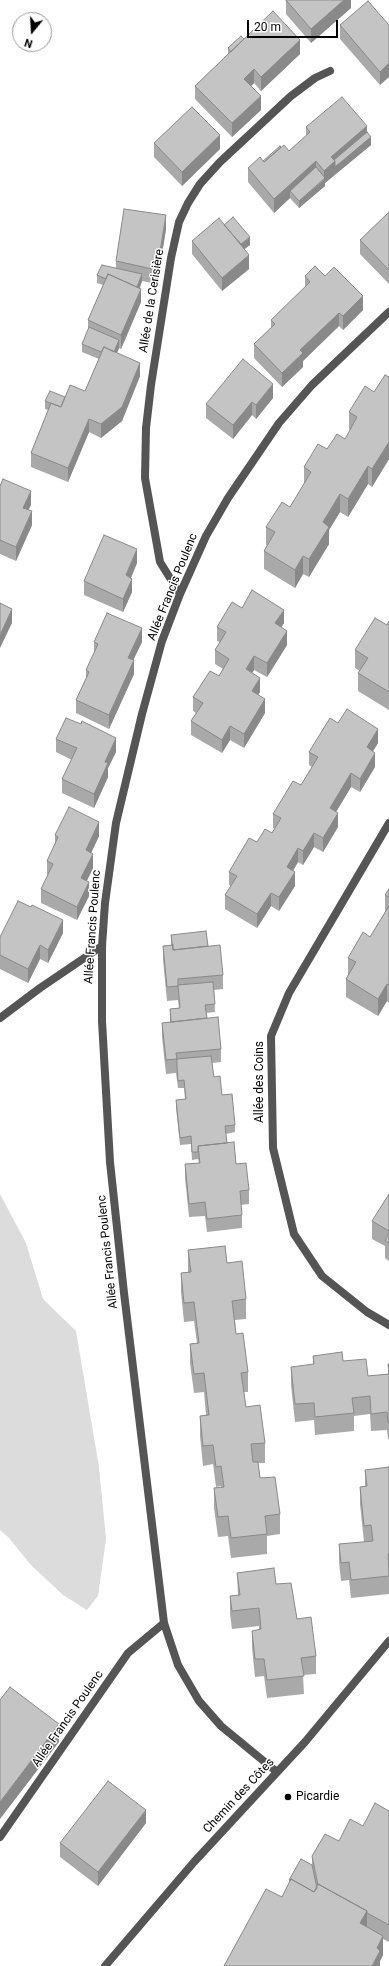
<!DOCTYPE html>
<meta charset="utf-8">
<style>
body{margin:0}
#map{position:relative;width:389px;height:1966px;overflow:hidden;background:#fff;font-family:Roboto,sans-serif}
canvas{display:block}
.north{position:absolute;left:12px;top:12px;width:40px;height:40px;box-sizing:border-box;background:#fff;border:1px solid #999;border-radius:50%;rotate:198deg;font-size:11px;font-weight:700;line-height:16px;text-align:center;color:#000}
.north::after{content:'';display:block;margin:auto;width:14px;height:18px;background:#000;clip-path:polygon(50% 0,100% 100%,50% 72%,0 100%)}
.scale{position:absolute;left:247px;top:20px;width:91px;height:18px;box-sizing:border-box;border:2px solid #000;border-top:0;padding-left:5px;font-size:12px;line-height:14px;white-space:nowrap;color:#000;-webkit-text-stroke:3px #fff;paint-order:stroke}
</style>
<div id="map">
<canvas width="389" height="1966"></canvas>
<div class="north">N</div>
<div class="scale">20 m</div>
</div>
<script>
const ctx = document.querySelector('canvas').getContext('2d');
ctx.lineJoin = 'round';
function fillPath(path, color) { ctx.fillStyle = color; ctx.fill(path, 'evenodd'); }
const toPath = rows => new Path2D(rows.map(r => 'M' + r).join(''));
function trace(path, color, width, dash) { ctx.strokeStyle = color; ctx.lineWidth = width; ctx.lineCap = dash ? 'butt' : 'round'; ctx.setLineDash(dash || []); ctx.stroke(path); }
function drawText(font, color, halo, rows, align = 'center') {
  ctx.font = font + ' Roboto,sans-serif'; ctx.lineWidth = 3; ctx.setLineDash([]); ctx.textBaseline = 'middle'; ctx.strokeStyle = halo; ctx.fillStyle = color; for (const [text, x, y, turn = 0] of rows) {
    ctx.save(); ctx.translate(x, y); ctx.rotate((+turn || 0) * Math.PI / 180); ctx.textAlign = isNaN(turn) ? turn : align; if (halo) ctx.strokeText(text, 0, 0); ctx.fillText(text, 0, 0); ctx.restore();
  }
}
fillPath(toPath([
 [0,1194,26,1243,43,1299,76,1331,99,1467,106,1539,98,1596,87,1610,63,1595,31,1565,9,1538,0,1530]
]), '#dcdcdc');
trace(toPath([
 [180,594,160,562,145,478,146,428,151,385,171,258,179,222,188,203,200,184,220,162,291,96,315,78,330,71],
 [389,823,289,993,271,1036,273,1148,294,1234,322,1276,367,1312,389,1325],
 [0,1018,40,988,102,946],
 [277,1772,221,1726,199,1701,178,1665,164,1623,124,1293,110,1162,102,1021,102,946,105,903,116,823,142,714,162,641,180,594,206,536,228,498,279,423,312,385,389,312],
 [0,1837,128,1653,164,1623],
 [105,1966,194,1862,305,1742,389,1641]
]), '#555', 8);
fillPath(toPath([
 [286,0,351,0,351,8,311,43,286,14],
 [340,25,389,25,380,85,340,39],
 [244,39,300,54,261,91,254,83,251,86,261,110,232,137,195,99,195,86,228,54,228,48],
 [306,127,367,132,371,145,325,183,325,186,299,208,290,198,274,213,248,182,248,168,263,161,281,147,289,151,306,136],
 [154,143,220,149,182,186,154,157],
 [389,212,389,284,360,254,360,240],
 [224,225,250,245,244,249,249,269,222,291,192,254,192,241],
 [166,229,157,284,142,281,140,288,141,302,121,349,119,348,117,353,140,376,122,421,101,438,89,432,68,482,31,467,31,453,48,410,45,409,45,401,65,397,85,391,99,359,82,352,82,344,88,330,88,320,103,285,97,283,97,275,116,268,116,261],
 [305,276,325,276,363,310,343,330,339,326,303,361,303,367,282,387,254,358,254,344,271,328,271,320,305,287],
 [389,377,389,459,372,487,368,484,348,517,340,512,329,530,329,544,309,577,303,574,295,588,264,569,264,551,267,545,266,545,266,527,290,507,304,484,304,467,327,449,345,439,350,430,349,429,349,412,374,392],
 [273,398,256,419,252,415,233,439,206,418,206,404],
 [0,486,31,505,28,510,32,525,16,561,0,554],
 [137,563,131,578,132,592,123,612,84,595,84,581],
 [242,608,284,623,281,627,287,645,267,677,254,670,252,673,260,692,258,695,265,713,244,748,230,740,222,753,191,735,191,721,196,713,193,711,193,697,219,676,223,669,215,664,215,650,220,642,217,641,217,627],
 [389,621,389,710,358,691,358,673,360,671,355,668,355,650,387,625],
 [94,642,142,642,133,660,134,674,109,729,76,713,76,700,86,679,86,670,94,653],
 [338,723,378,743,373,751,375,767,360,792,351,787,336,812,338,827,323,852,314,847,303,865,298,862,293,871,295,886,279,911,271,906,257,928,225,909,225,895,231,886,229,885,229,872,257,842,272,833,275,829,273,828,273,814,301,785,312,767,309,765,309,752],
 [56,739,116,752,108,768,108,777,94,808,62,793,62,779,72,760,56,752],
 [55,835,99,836,91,853,93,868,87,881,89,896,77,920,41,903,41,889,48,876,47,875,47,861,55,844],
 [389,889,389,1003,387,1001,378,1016,346,997,346,979,348,975,348,958,370,937,385,912,385,895],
 [63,933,48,963,40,959,28,983,0,969,0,937],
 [171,935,208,946,223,975,223,989,214,990,215,1012,206,1013,207,1018,221,1049,221,1062,212,1063,214,1077,235,1125,235,1132,226,1134,227,1143,236,1164,249,1190,249,1204,241,1205,242,1215,242,1228,207,1232,205,1216,189,1217,185,1178,185,1164,199,1163,198,1159,192,1160,191,1144,180,1145,176,1108,176,1100,185,1099,184,1088,178,1088,176,1073,166,1074,162,1037,162,1023,170,1022,170,1009,179,1008,178,1000,167,1001,163,960,163,946,171,945],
 [389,1194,389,1261,385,1258,385,1246,372,1239,372,1221],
 [188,1250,227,1263,246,1299,246,1319,235,1320,236,1334,248,1372,248,1392,244,1392,246,1407,265,1443,265,1463,258,1463,260,1478,280,1514,280,1534,267,1536,267,1554,231,1558,228,1536,218,1537,214,1508,214,1488,221,1487,221,1486,216,1487,213,1464,203,1466,200,1436,200,1416,206,1415,204,1392,194,1393,190,1363,190,1344,197,1343,194,1321,184,1322,181,1292,181,1273,188,1272],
 [313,1356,343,1361,368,1376,388,1374,388,1364,389,1364,389,1439,388,1439,387,1430,371,1431,370,1414,354,1416,354,1431,315,1435,314,1420,295,1422,291,1385,291,1367,313,1365],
 [389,1467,389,1594,351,1598,349,1580,341,1581,339,1562,339,1544,364,1542,360,1504,360,1487,365,1486,365,1470],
 [237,1573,276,1584,297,1619,316,1656,316,1674,303,1675,304,1694,267,1698,264,1676,255,1677,252,1648,252,1631,259,1630,259,1626,232,1629,230,1614,230,1596,238,1595],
 [389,1811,389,1942,383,1939,383,1955,380,1961,380,1966,282,1897,289,1883,289,1880,312,1865,312,1856,339,1841],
 [146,1823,98,1886,60,1857,60,1843]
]), '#a9a9a9');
fillPath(toPath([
 [344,0,351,0,351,8,311,43,311,29],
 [300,40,300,54,261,91,261,77],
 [389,63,389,77,380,85,380,72],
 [254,69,254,83,244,93,244,79],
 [261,96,261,110,232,137,232,123],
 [367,126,367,140,371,137,371,145,325,183,325,186,299,208,299,201,324,180,324,171,331,157],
 [220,135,220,149,182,186,182,172],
 [316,161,316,175,290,191,290,198,274,213,274,199],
 [166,215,166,229,157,284,157,270],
 [250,237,250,245,238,254,238,247],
 [249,255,249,269,222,291,222,278],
 [142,274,142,281,135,300,135,292],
 [141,289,141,302,121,349,121,335],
 [363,296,363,310,343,330,343,316],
 [339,313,339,326,303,361,303,367,282,387,282,373,300,350],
 [119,340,119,348,112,365,112,357],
 [140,363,140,376,122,421,101,438,101,424],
 [273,384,273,398,256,419,256,405],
 [252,402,252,415,233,439,233,425],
 [89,419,89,432,68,482,68,468],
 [389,442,389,459,372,487,372,469],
 [368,466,368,484,348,517,348,499],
 [31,491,31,505,23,521,23,508],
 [340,494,340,512,329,530,329,544,309,577,309,559,323,522],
 [32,511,32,525,16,561,16,547],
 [137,549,137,563,126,589,126,575],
 [303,556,303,574,295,588,295,570],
 [132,579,132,592,123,612,123,599],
 [12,609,12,623,0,648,0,635],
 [284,610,284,623,275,637,275,623],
 [142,628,142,642,128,671,128,658],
 [287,631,287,645,267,677,267,663],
 [254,656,254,670,246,683,246,669],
 [134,660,134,674,109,729,109,715],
 [260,678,260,692,252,705,252,691],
 [265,699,265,713,244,748,244,734],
 [230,726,230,740,222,753,222,740],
 [378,729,378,743,367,761,367,747],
 [116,738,116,752,108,768,108,777,94,808,94,794,105,762],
 [375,753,375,767,360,792,360,779],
 [351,773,351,787,330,822,330,808],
 [338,813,338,827,323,852,323,838],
 [99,822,99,836,86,864,86,850],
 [314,833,314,847,303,865,303,851],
 [298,848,298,862,287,881,287,867],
 [93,854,93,868,81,892,81,878],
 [295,872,295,886,279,911,279,897],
 [89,882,89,896,77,920,77,907],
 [271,893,271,906,257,928,257,914],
 [63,920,63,933,48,963,48,950],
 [40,945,40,959,28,983,28,969],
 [387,984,387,1001,378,1016,378,999],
 [59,1724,59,1742,0,1819,0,1802],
 [146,1810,146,1823,98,1886,98,1872],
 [367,1911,367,1930,360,1923],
 [383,1936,383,1955,380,1961,380,1966,372,1966,377,1948]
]), '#898989');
const building = toPath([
 [286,0,344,0,311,29,286,0],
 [368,1,389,25,389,63,380,72,340,25,368,1],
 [273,11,300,40,261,77,254,69,244,79,261,96,232,123,195,86,273,11],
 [241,36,244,39,231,52,228,48,241,36],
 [342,97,367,126,331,157,335,161,324,171,316,161,274,199,248,168,260,157,264,162,284,145,289,151,310,132,306,127,342,97],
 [192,107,220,135,182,172,154,143,192,107],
 [367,132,371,137,335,167,335,161,334,160,367,132],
 [280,146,281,147,264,162,263,161,280,146],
 [316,167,325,178,299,201,290,191,316,167],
 [124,209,166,215,157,270,116,261,124,209],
 [389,212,389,270,360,240,389,212],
 [233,217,250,237,241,244,224,225,233,217],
 [219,218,249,255,222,278,192,241,219,218],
 [102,265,142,274,137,287,108,274,106,279,97,275,102,265],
 [315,266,325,276,334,267,363,296,343,316,339,313,300,350,303,353,282,373,254,344,275,324,271,320,310,282,305,276,315,266],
 [108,274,141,289,121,335,88,320,108,274],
 [89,327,119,340,114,352,104,347,101,352,82,344,89,327],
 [104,347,140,363,122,407,101,424,89,419,68,468,31,453,51,403,61,407,70,385,85,391,104,347],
 [243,359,273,384,256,405,252,402,233,425,206,404,243,359],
 [385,375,389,377,389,442,372,469,368,466,348,499,340,494,323,522,329,527,309,559,303,556,295,570,264,551,275,532,266,527,282,502,290,507,311,472,304,467,318,444,327,449,337,434,345,439,357,417,349,412,365,386,374,392,385,375],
 [50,391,65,397,61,407,45,401,50,391],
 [3,479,31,491,23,508,32,511,16,547,0,540,0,486,3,479],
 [104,535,137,549,126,575,132,579,123,599,84,581,104,535],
 [252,590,284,610,275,623,287,631,267,663,254,656,246,669,260,678,252,691,265,699,244,734,230,726,222,740,191,721,203,703,193,697,210,671,219,676,229,659,215,650,226,632,217,627,232,602,242,608,252,590],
 [0,603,12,609,0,635,0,603],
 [107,613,142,628,128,658,134,660,109,715,76,700,89,672,86,670,98,644,94,642,107,613],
 [375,618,387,625,389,621,389,692,358,673,368,658,355,650,375,618],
 [347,709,378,729,367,747,375,753,360,779,351,773,330,808,338,813,323,838,314,833,303,851,298,848,287,867,295,872,279,897,271,893,257,914,225,895,237,876,229,872,249,838,257,842,265,829,272,833,281,818,273,814,293,781,301,785,318,757,309,752,330,718,338,723,347,709],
 [66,718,81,724,82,721,116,738,105,762,108,763,94,794,62,779,77,748,56,739,66,718],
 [69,807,99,822,86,850,93,854,81,878,89,882,77,907,41,889,53,864,47,861,58,837,55,835,69,807],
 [389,889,389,897,385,895,389,889],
 [18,901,31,907,32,905,63,920,48,950,40,945,28,969,0,955,0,937,18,901],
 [389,906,389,985,387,984,378,999,346,979,356,962,348,958,363,932,370,937,389,906],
 [206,931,208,946,173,950,171,935,206,931],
 [173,945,173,950,220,945,223,975,178,979,178,986,167,987,163,946,173,945],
 [213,982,215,1004,205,1005,207,1018,171,1022,170,1009,180,1008,178,985,213,982],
 [218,1017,221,1049,176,1053,177,1059,166,1060,162,1023,218,1017],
 [211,1056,214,1077,220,1076,222,1095,232,1094,235,1125,225,1126,227,1143,198,1146,198,1152,192,1152,191,1136,180,1138,176,1100,186,1099,184,1080,178,1081,177,1066,177,1059,176,1059,211,1056],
 [234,1142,236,1164,246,1163,249,1190,240,1191,242,1215,207,1219,205,1202,189,1204,185,1164,200,1163,198,1146,234,1142],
 [389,1194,389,1231,372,1221,389,1194],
 [389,1233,389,1243,385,1241,389,1233],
 [225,1246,227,1263,242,1261,246,1299,232,1301,236,1334,243,1333,248,1372,241,1373,246,1407,260,1405,265,1443,251,1444,253,1462,258,1462,260,1478,275,1477,280,1514,265,1516,267,1534,231,1538,228,1516,218,1517,214,1488,224,1487,221,1466,216,1467,213,1445,203,1446,200,1416,209,1415,204,1373,194,1374,190,1344,199,1343,194,1302,184,1303,181,1273,191,1272,188,1250,225,1246],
 [342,1352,343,1361,366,1359,368,1376,389,1374,388,1364,389,1364,389,1422,388,1422,387,1412,371,1414,370,1396,352,1398,354,1413,315,1417,314,1403,295,1404,291,1367,314,1364,313,1356,342,1352],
 [389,1467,389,1554,388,1554,389,1576,351,1580,349,1562,341,1563,339,1544,373,1541,371,1525,364,1526,360,1487,367,1486,365,1470,389,1467],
 [274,1568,276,1584,291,1583,297,1619,311,1617,316,1656,301,1658,304,1676,267,1680,264,1659,255,1659,252,1631,261,1629,259,1608,232,1611,230,1596,240,1595,237,1573,274,1568],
 [10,1687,59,1724,0,1802,0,1700,10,1687],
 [108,1781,146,1810,98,1872,60,1843,108,1781],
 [375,1803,389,1811,389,1925,367,1913,367,1911,318,1884,318,1885,312,1856,325,1834,339,1841,350,1819,363,1826,375,1803],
 [301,1859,312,1865,317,1888,314,1892,291,1879,290,1881,289,1880,301,1859],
 [291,1879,314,1892,318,1884,367,1911,360,1923,383,1936,377,1948,380,1951,372,1966,224,1966,266,1889,282,1897,291,1879]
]);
fillPath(building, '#c4c4c4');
trace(building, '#898989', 1);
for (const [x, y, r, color] of [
 [288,1797,4,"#000"]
]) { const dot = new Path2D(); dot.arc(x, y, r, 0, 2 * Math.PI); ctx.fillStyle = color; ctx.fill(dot); trace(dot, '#fff', 1.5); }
drawText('12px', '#000', '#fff', [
 ["Allée de la Cerisière",152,301,-81],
 ["Allée Francis Poulenc",173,587,-68],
 ["Allée Francis Poulenc",93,927,-86],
 ["Allée des Coins",260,1082,-90],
 ["Allée Francis Poulenc",108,1252,-96],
 ["Allée Francis Poulenc",68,1719,-55],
 ["Chemin des Côtes",239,1796,-47]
]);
drawText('12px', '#000', '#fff', [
 ["Picardie",296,1797]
], 'left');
</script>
